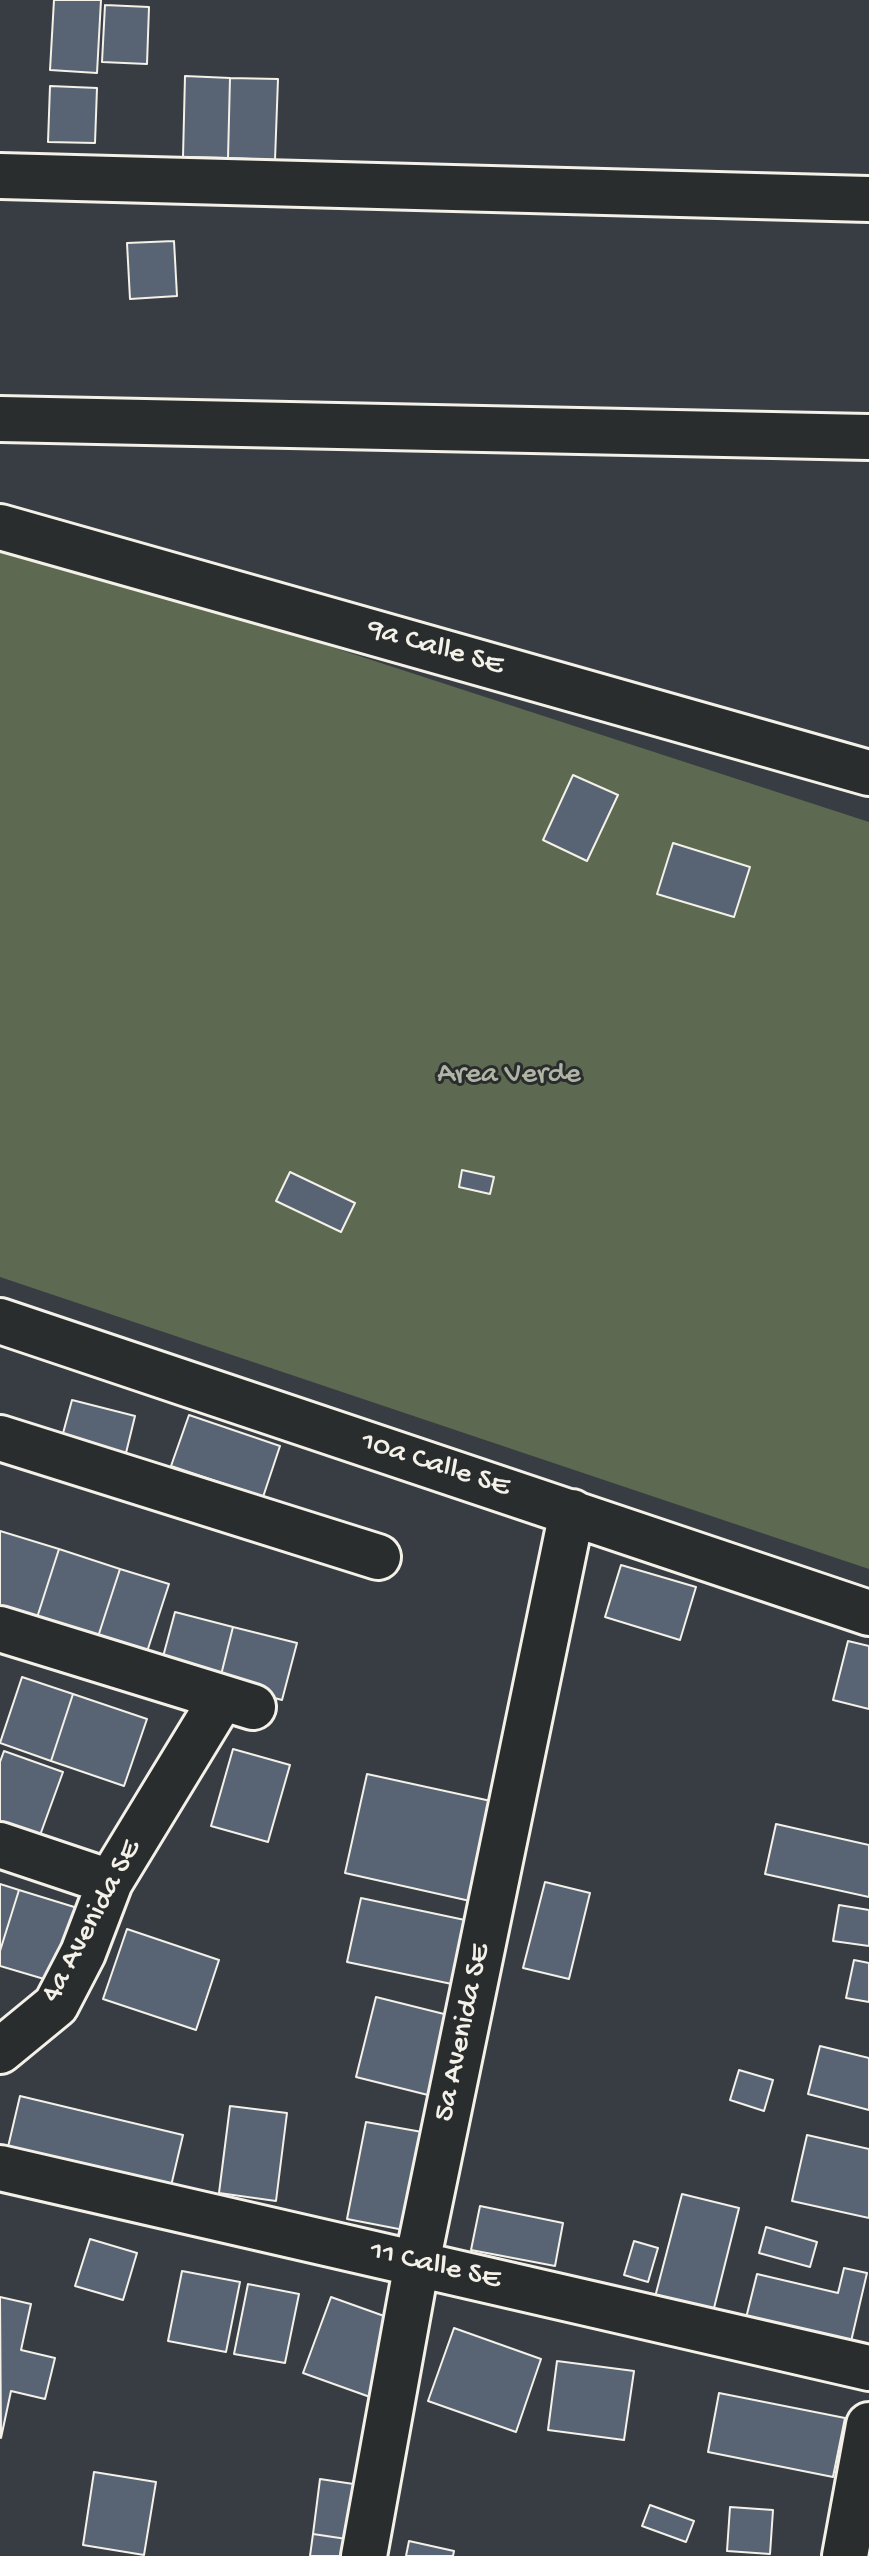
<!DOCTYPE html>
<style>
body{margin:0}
canvas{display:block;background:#383d43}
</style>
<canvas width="869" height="2556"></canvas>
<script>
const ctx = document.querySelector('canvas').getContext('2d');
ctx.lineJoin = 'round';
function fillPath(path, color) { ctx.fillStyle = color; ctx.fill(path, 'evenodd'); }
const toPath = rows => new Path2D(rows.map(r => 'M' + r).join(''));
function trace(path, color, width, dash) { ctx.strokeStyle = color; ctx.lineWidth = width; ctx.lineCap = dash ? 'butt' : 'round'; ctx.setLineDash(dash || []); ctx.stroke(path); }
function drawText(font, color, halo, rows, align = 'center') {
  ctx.font = font + ' "Gochi Hand",sans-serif'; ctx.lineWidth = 6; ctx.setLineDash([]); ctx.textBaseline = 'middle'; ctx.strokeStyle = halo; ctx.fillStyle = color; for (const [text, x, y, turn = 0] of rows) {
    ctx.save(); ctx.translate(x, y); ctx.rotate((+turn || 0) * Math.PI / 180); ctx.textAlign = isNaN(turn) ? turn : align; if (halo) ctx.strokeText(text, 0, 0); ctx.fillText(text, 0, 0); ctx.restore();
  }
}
fillPath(toPath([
 [0,539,869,822,869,1569,0,1277]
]), '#5d6950');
const building = toPath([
 [54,0,101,0,97,73,50,70,54,0],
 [105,5,149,7,147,64,102,62,105,5],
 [185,76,230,78,228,158,183,157,185,76],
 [230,78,278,79,275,160,228,158,230,78],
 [50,86,97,88,95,143,48,142,50,86],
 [174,241,177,296,130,299,127,243,174,241],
 [573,775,618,795,587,861,543,840,573,775],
 [673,843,750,867,734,917,657,894,673,843],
 [462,1170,494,1177,490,1194,459,1187,462,1170],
 [290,1172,355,1203,341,1232,276,1201,290,1172],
 [72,1400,135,1416,126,1453,62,1437,72,1400],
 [189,1415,280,1446,263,1497,171,1466,189,1415],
 [0,1531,59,1549,34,1627,0,1617,0,1531],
 [59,1549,120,1569,95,1646,34,1627,59,1549],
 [621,1565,696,1587,680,1640,605,1617,621,1565],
 [120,1569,169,1584,144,1661,95,1646,120,1569],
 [175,1612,233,1627,219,1683,160,1668,175,1612],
 [233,1627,297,1643,282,1700,219,1683,233,1627],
 [848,1641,869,1646,869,1709,833,1700,848,1641],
 [22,1677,73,1694,51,1761,0,1743,22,1677],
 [73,1694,147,1719,124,1786,51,1761,73,1694],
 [233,1749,290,1765,268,1842,211,1826,233,1749],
 [4,1751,63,1772,39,1838,0,1824,0,1762,4,1751],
 [367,1774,500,1803,479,1903,345,1873,367,1774],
 [776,1824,869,1845,869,1897,765,1874,776,1824],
 [545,1882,590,1893,569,1979,523,1968,545,1882],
 [0,1884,19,1890,0,1951,0,1884],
 [19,1890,84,1910,61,1984,0,1966,0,1951,19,1890],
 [361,1898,479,1923,466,1987,347,1962,361,1898],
 [839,1905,869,1910,869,1946,833,1941,839,1905],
 [127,1929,219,1960,196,2030,103,1999,127,1929],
 [854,1960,869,1963,869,2002,846,1998,854,1960],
 [376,1997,460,2018,440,2098,356,2077,376,1997],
 [820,2046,869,2058,869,2110,808,2094,820,2046],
 [739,2070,773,2080,764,2111,730,2100,739,2070],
 [20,2096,183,2135,171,2186,8,2147,20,2096],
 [230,2106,287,2113,276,2201,219,2193,230,2106],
 [366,2122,422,2132,404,2230,347,2219,366,2122],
 [807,2135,869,2149,869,2218,792,2201,807,2135],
 [682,2194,739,2208,713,2312,655,2297,682,2194],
 [480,2206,563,2223,555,2266,471,2250,480,2206],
 [766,2227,817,2242,810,2267,759,2253,766,2227],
 [90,2239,137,2253,123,2300,75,2286,90,2239],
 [634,2241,658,2248,648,2282,624,2275,634,2241],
 [844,2268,867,2273,849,2350,744,2326,757,2274,838,2293,844,2268],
 [182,2271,240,2282,226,2352,168,2341,182,2271],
 [248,2284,299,2294,285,2363,234,2354,248,2284],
 [0,2297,31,2304,21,2350,55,2358,45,2399,11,2391,1,2438,0,2297],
 [331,2297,398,2321,370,2397,303,2373,331,2297],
 [454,2328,541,2359,516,2432,428,2401,454,2328],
 [557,2361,634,2371,624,2440,548,2430,557,2361],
 [719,2393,845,2418,833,2477,708,2452,719,2393],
 [94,2472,156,2482,144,2555,83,2545,94,2472],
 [320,2479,367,2486,360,2541,313,2534,320,2479],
 [650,2505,694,2521,686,2542,642,2526,650,2505],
 [730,2507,773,2510,770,2554,727,2551,730,2507],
 [313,2534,360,2541,358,2556,310,2556,313,2534],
 [409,2541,454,2551,453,2556,406,2556,409,2541]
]);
fillPath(building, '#586374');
trace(building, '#f4f1e8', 2);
const minor = toPath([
 [0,176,869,199],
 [0,419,869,437],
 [0,527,869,773],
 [0,1321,869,1613],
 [0,1438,378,1557],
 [0,1629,253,1707],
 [0,1845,110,1882],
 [0,2051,56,2005,83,1953,110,1882,222,1698],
 [0,2168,869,2368],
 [364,2556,417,2263,572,1512],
 [845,2556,869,2425]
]);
trace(minor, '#f4f1e8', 50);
trace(minor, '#2a2d2e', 44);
drawText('30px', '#f4f1e8', '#2a2d2e', [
 ["9a Calle SE",435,649,16],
 ["10a Calle SE",435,1466,18],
 ["4a Avenida SE",93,1922,-62],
 ["5a Avenida SE",464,2033,-78],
 ["11 Calle SE",435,2267,13]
]);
drawText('30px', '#b0b4a4', '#2a2d2e', [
 ["Area Verde",509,1076]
]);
</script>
